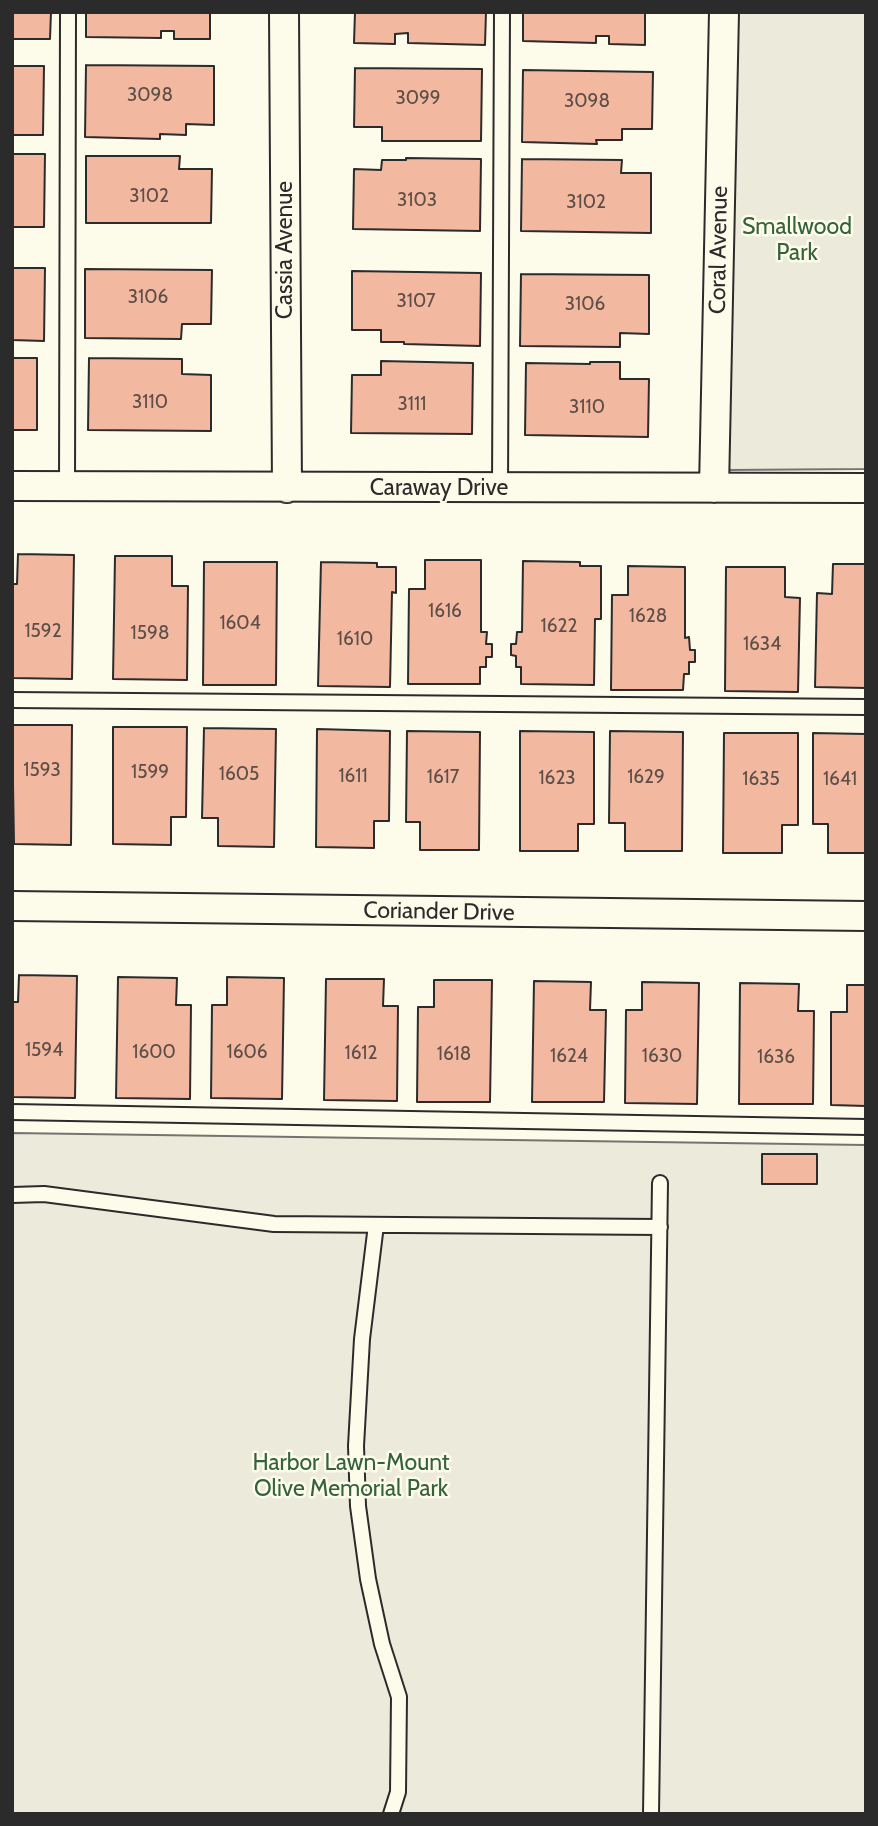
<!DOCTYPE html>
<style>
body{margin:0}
#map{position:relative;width:878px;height:1826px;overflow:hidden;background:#fdfbea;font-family:Cabin,sans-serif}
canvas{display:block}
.frame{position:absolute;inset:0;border:14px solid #2b2b2b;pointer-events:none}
</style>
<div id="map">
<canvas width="878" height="1826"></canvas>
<div class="frame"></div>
</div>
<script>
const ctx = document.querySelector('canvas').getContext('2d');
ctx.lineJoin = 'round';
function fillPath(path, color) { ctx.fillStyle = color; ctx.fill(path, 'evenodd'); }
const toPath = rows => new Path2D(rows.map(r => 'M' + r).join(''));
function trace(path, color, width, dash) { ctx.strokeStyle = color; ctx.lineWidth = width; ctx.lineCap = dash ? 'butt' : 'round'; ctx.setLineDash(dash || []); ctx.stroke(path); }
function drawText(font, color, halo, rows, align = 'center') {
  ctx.font = font + ' Cabin,sans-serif'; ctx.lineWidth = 5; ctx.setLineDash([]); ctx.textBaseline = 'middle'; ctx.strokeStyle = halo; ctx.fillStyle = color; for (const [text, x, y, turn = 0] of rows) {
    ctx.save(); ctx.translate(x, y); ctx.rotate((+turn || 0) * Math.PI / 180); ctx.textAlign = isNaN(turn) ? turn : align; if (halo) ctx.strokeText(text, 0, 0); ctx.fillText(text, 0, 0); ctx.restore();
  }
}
const green = toPath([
 [728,12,866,12,866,469,727,470,728,12],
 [12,1133,866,1145,866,1814,12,1814,12,1133]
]);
fillPath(green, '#ecebdb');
trace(green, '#74746e', 2);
const building = toPath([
 [12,12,51,12,50,39,12,39,12,12],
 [86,12,210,12,210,39,174,39,174,31,161,31,161,38,86,37,86,12],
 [355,12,486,12,485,45,408,43,408,33,395,34,395,44,354,43,355,12],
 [523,12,645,12,645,45,609,44,609,36,596,36,596,43,523,41,523,12],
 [86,65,214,66,214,125,186,124,186,135,160,134,160,139,85,137,86,65],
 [12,66,44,66,43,135,12,135,12,66],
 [355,68,482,69,481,141,382,141,382,127,354,127,355,68],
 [523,70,653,72,652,129,622,129,622,140,596,140,597,144,522,142,523,70],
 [12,154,45,154,44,227,12,227,12,154],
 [86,156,180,156,179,169,212,169,211,223,86,223,86,156],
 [406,158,481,159,480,231,353,229,354,169,381,170,382,160,406,160,406,158],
 [522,159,622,160,621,173,651,173,651,233,521,231,522,159],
 [12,268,45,268,44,341,12,340,12,268],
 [85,269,212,270,211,324,182,324,181,339,85,338,85,269],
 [352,271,481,273,480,346,404,344,404,342,381,342,381,330,352,330,352,271],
 [521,274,649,275,649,334,620,333,620,347,520,346,521,274],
 [12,358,37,358,37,430,12,430,12,358],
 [89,358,182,359,182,374,211,375,211,431,88,430,89,358],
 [381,361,473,363,472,434,351,433,352,375,381,375,381,361],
 [590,362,620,362,620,379,649,379,648,437,525,435,526,363,590,364,590,362],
 [18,554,74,555,72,679,12,678,12,584,17,584,18,554],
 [115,556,172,556,172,586,188,586,187,680,113,679,115,556],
 [425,560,481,560,481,632,487,632,486,644,492,644,492,657,486,657,486,667,480,667,480,684,408,684,409,589,425,589,425,560],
 [523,561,580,562,580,566,601,566,601,619,595,619,594,685,521,684,521,667,516,667,516,656,511,655,511,644,516,644,517,632,522,632,523,561],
 [204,562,277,562,276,685,203,685,204,562],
 [321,562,377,563,377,567,396,567,396,593,392,592,390,687,318,686,321,562],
 [833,564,866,564,866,688,815,687,817,593,832,594,833,564],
 [628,566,685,567,685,638,689,637,690,650,695,650,695,662,689,662,689,674,684,674,683,690,611,690,612,595,628,595,628,566],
 [726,567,785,567,785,597,800,598,798,692,725,691,726,567],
 [12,725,72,725,71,845,14,844,12,725],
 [113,727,187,727,186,817,171,817,171,845,113,844,113,727],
 [204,728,276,729,274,847,218,846,218,818,202,818,204,728],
 [317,729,390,731,389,821,374,821,374,848,316,847,317,729],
 [407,731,480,732,479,850,420,850,420,822,406,822,407,731],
 [520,731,594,732,594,824,578,824,578,851,520,851,520,731],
 [610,731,683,732,682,851,625,851,625,823,609,823,610,731],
 [724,733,798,733,798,825,782,825,782,853,723,853,724,733],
 [813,733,866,734,866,853,828,853,828,824,813,824,813,733],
 [19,975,77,976,75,1098,12,1097,12,1002,18,1002,19,975],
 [118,977,177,978,176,1005,191,1005,190,1099,116,1098,118,977],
 [227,977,284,978,282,1099,211,1098,212,1005,227,1005,227,977],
 [326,979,384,979,383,1006,398,1006,397,1101,324,1100,326,979],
 [434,980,492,980,490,1102,417,1102,418,1007,434,1007,434,980],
 [534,981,591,982,590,1010,606,1010,604,1102,532,1102,534,981],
 [642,982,699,983,697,1104,625,1103,626,1010,642,1010,642,982],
 [740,983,799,984,798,1011,814,1011,813,1104,739,1104,740,983],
 [847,985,866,985,866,1106,831,1105,831,1012,847,1012,847,985],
 [762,1154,817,1154,817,1184,762,1184,762,1154]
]);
fillPath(building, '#f2b8a0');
trace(building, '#2b2b2b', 2);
const service = toPath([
 [67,487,68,12],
 [500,488,502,12],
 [12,700,866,707],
 [12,1112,866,1127],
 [12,1195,44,1194,274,1224,660,1227],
 [376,1225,362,1339,356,1446,358,1506,368,1579,382,1644,399,1697,398,1792,391,1814],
 [651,1814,660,1183]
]);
const minor = toPath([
 [284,12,287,488],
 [12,486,866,488],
 [714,488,724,12],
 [12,906,866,916]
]);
trace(service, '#2b2b2b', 18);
trace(minor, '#2b2b2b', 32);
trace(service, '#fdfbea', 14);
trace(minor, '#fdfbea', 28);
drawText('19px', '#5d4e48', null, [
 ["3098",150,95],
 ["3099",418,98],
 ["3098",587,101],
 ["3102",149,196],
 ["3103",417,200],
 ["3102",586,202],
 ["3106",148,297],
 ["3107",416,301],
 ["3106",585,304],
 ["3110",150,402],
 ["3111",412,404],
 ["3110",587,407],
 ["1616",445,611],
 ["1628",648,616],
 ["1604",240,623],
 ["1622",559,626],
 ["1592",43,631],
 ["1598",150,633],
 ["1610",355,639],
 ["1634",762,644],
 ["1593",42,770],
 ["1599",150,772],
 ["1605",239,774],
 ["1611",353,776],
 ["1617",443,777],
 ["1629",646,777],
 ["1623",557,778],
 ["1635",761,779],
 ["1641",840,779],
 ["1594",44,1050],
 ["1600",154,1052],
 ["1606",247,1052],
 ["1612",361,1053],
 ["1618",454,1054],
 ["1624",569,1056],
 ["1630",662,1056],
 ["1636",776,1057]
]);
drawText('23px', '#34623c', '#fdfbea', [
 ["Smallwood",797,227],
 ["Park",797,253],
 ["Harbor Lawn-Mount",351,1463],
 ["Olive Memorial Park",351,1489]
]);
drawText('23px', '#2b2b2b', '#fdfbea', [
 ["Cassia Avenue",285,250,-90],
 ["Coral Avenue",719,250,-89],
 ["Caraway Drive",439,488],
 ["Coriander Drive",439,912,1]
]);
</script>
